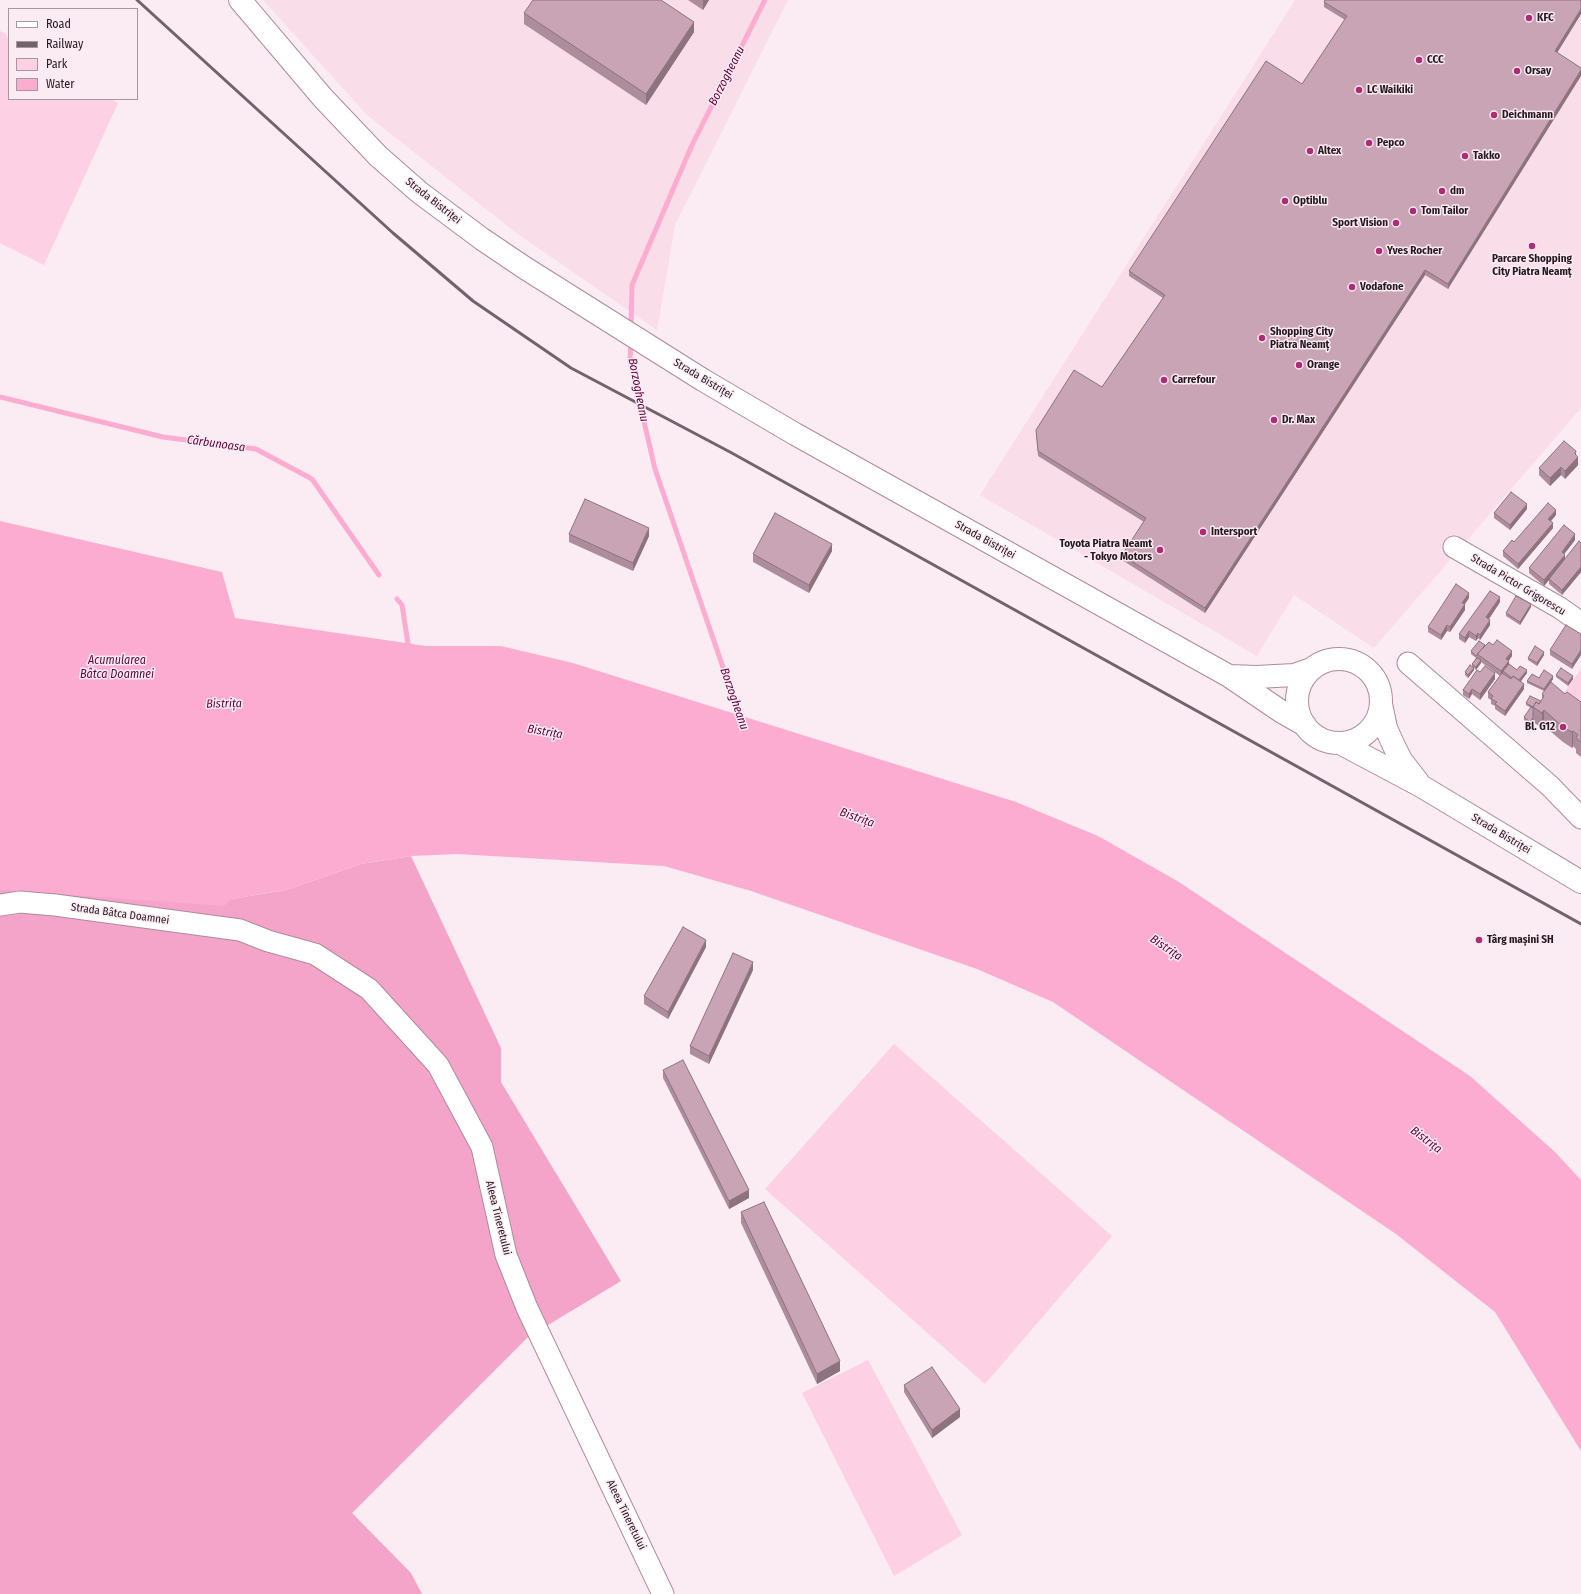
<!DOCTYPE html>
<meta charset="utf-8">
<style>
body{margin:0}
#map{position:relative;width:1581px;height:1594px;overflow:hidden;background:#fbebf2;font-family:"Fira Sans Condensed",sans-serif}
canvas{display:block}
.legend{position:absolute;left:8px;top:8px;width:130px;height:92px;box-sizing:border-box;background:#fbebf2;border:1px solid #a6979d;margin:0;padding:5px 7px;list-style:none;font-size:12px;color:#26181e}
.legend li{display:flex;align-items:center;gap:8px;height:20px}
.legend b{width:20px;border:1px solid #a6979d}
</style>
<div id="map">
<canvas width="1581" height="1594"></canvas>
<ul class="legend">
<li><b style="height:5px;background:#fff"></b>Road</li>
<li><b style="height:5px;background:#72636a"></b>Railway</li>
<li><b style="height:11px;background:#fdd0e3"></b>Park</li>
<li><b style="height:11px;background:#fcacd0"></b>Water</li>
</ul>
</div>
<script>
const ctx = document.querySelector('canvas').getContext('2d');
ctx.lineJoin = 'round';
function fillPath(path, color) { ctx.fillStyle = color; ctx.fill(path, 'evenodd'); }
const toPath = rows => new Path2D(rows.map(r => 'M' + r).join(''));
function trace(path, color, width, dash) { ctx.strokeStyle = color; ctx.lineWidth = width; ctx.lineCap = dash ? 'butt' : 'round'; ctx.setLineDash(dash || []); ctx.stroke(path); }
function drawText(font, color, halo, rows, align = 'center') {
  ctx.font = font + ' "Fira Sans Condensed",sans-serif'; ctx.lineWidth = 3; ctx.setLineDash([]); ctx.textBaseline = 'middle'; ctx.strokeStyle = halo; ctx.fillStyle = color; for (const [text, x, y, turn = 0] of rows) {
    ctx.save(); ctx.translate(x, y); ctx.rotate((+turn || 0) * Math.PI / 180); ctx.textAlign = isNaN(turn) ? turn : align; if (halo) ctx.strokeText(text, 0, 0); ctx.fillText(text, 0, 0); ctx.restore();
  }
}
fillPath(toPath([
 [263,0,788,0,675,225,657,330,515,232,367,115],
 [1295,0,1581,0,1581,408,1374,648,1294,595,1257,656,980,495]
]), '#f9dde9');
fillPath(toPath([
 [0,31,6,34,9,40,9,99,112,99,118,103,44,265,0,243],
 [1581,669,1581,707,1563,694],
 [894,1044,1112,1236,985,1384,765,1189],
 [868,1360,962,1535,894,1576,802,1393]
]), '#fdd0e3');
fillPath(toPath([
 [411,856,501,1048,501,1082,621,1281,528,1337,352,1513,411,1573,422,1594,0,1594,0,890,15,887,231,899,286,890,361,864]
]), '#f3a4c8');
fillPath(toPath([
 [0,521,222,572,235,618,426,646,501,646,573,663,1016,802,1098,836,1179,882,1470,1076,1555,1152,1581,1180,1581,1451,1495,1312,1396,1234,1053,1002,977,969,751,891,664,866,457,854,411,856,361,864,286,890,231,899,224,906,0,890]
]), '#fcacd0');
trace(toPath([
 [631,327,632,285,692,145,765,0],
 [631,341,630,361,655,469,741,720],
 [0,397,163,437,256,449,312,479,379,575],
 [397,599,402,605,409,650]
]), '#fcacd0', 5);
const minor = toPath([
 [1454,547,1560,608,1581,623],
 [1408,663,1550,786,1581,818],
 [0,905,20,902,55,905,240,930,268,941,315,954,369,989,438,1065,482,1147,506,1255,527,1308,663,1594]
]);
const secondary = toPath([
 [240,0,323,98,378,156,419,192,482,239,525,268,703,380,795,434,1229,676,1282,712,1305,725],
 '1297 701a42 42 0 1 1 84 0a42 42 0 1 1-84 0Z',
 [1229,676,1257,677,1294,675,1311,669],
 [1381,704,1386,728,1393,744,1401,760,1418,782],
 [1340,743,1421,786,1581,882]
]);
trace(minor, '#af8b9a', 23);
trace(secondary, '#af8b9a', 24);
trace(minor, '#fff', 21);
trace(secondary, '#fff', 22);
trace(toPath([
 [137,0,393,233,473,301,571,368,730,452,1581,924]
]), '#72636a', 3);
fillPath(toPath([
 [688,0,709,0,703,10],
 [1581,0,1581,14,1557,53,1448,289,1425,275,1205,613,1122,560,1122,555,1144,522,1038,456,1036,430,1102,387,1163,298,1129,276,1129,271,1302,84,1345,20,1324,7,1324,2],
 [524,13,694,32,646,105,524,24],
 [1576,455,1578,465,1565,479,1561,475,1550,486,1539,475,1539,468],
 [1527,509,1510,530,1494,518,1494,513],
 [1556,515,1551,521,1553,528,1518,569,1503,556,1503,551,1514,542],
 [569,534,649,536,633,571,569,542],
 [1575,540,1564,554,1565,559,1581,543,1581,572,1562,595,1549,584,1549,580,1544,586,1529,573,1529,568],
 [832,551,809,593,753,562,753,554],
 [1469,598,1465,604,1465,610,1450,632,1447,631,1441,640,1428,632,1428,627],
 [1500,602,1489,619,1490,625,1480,640,1478,638,1476,641,1469,637,1465,643,1459,639,1459,634],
 [1531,607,1520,625,1506,616,1506,613],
 [1581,634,1572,669,1550,655,1550,650],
 [1485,645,1512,656,1508,661,1509,664,1517,670,1527,673,1521,681,1524,689,1505,716,1495,709,1495,706,1491,704,1491,700,1488,698,1488,692,1500,676,1481,662,1481,663,1476,670,1474,668,1474,670,1468,678,1465,675,1465,672,1472,667,1472,664,1476,658,1471,654,1471,651],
 [1544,655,1537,666,1528,660,1528,658],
 [1480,672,1495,679,1480,700,1472,694,1469,699,1463,695,1463,690],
 [1556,675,1573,679,1568,686,1556,677],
 [1539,678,1553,679,1550,683,1565,694,1581,702,1581,757,1576,753,1576,749,1573,746,1572,748,1563,742,1544,726,1542,728,1533,722,1533,721,1530,725,1524,720,1524,717,1531,708,1526,705,1526,703,1541,701,1542,700,1542,694,1544,691,1527,683,1527,681],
 [706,947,668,1019,644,1004,644,996],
 [753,970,709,1064,690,1054,690,1046],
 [663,1070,749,1198,729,1209,663,1078],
 [741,1212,840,1371,817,1384,741,1223],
 [904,1385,960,1417,932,1438,904,1392]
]), '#ad8d9b');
fillPath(toPath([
 [703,0,709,0,703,10],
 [1581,9,1581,14,1555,56,1555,51],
 [694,22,694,32,646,105,646,94],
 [1581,70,1581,76,1448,289,1448,284],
 [1425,270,1425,275,1205,613,1205,608],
 [1576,451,1576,459,1578,457,1578,465,1565,479,1565,471],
 [1561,467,1561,475,1550,486,1550,478],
 [1527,504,1527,509,1510,530,1510,525],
 [1556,510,1556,515,1548,524,1548,519],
 [1553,523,1553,528,1518,569,1518,564],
 [649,528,649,536,633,571,633,563],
 [1575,534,1575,540,1562,557,1562,552],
 [832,544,832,551,809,593,809,585],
 [1565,555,1565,560,1549,579,1549,580,1544,586,1544,580],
 [1581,567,1581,572,1562,595,1562,590],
 [1469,593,1469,598,1462,608,1462,603],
 [1500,597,1500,602,1486,623,1486,617],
 [1465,604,1465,610,1450,632,1450,627],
 [1531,604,1531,607,1520,625,1520,622],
 [1490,620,1490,625,1480,640,1480,635],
 [1447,625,1447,631,1441,640,1441,635],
 [1469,631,1469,637,1465,643,1465,638],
 [1478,633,1478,638,1476,641,1476,636],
 [1581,650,1581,655,1572,669,1572,664],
 [1512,651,1512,656,1506,665,1506,659],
 [1544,652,1544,655,1537,666,1537,663],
 [1481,660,1481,663,1476,670,1476,667],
 [1509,661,1509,667,1503,671,1503,673,1501,676,1501,671],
 [1474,668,1474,670,1468,678,1468,675],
 [1527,670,1527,673,1518,685,1518,682],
 [1495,673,1495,679,1480,700,1480,694],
 [1553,676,1553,679,1544,692,1544,689],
 [1573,676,1573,679,1568,686,1568,683],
 [1524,684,1524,689,1505,716,1505,711],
 [1472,689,1472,694,1469,699,1469,694],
 [1544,710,1544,726,1542,728,1542,713],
 [1533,718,1533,721,1530,725,1530,722],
 [1573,731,1573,746,1572,748,1572,732],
 [706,940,706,947,668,1019,668,1012],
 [753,962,753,970,709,1064,709,1056],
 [749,1190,749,1198,729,1209,729,1201],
 [840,1361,840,1371,817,1384,817,1374],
 [960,1409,960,1417,932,1438,932,1430]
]), '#8d737e');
const building = toPath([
 [533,0,661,0,694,22,646,94,524,13,533,0],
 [1325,0,1581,0,1581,9,1555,51,1581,68,1581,70,1448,284,1425,270,1205,608,1122,555,1146,518,1038,451,1036,430,1074,370,1102,387,1165,295,1129,271,1266,61,1302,84,1347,16,1324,2,1325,0],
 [1564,441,1576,451,1575,454,1578,457,1565,471,1561,467,1550,478,1539,468,1564,441],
 [1511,492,1527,504,1510,525,1494,513,1511,492],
 [585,499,649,528,633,563,569,534,585,499],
 [1548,503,1556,510,1548,519,1553,523,1518,564,1503,551,1512,540,1514,542,1548,503],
 [775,513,832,544,809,585,753,554,775,513],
 [1564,525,1575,534,1562,552,1565,555,1544,580,1529,568,1564,525],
 [1579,541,1581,543,1581,567,1562,590,1549,579,1579,541],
 [1456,584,1469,593,1462,603,1465,604,1450,627,1447,625,1441,635,1428,627,1456,584],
 [1490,591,1500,597,1486,617,1490,620,1480,635,1478,633,1476,636,1469,631,1465,638,1459,634,1490,591],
 [1516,596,1531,604,1520,622,1506,613,1516,596],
 [1566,625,1581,634,1581,650,1572,664,1550,650,1566,625],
 [1497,640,1512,651,1506,659,1509,661,1501,671,1477,654,1489,642,1493,645,1497,640],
 [1479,641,1485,645,1476,656,1471,651,1479,641],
 [1535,646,1544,652,1537,663,1528,658,1535,646],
 [1477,658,1481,660,1476,667,1472,664,1477,658],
 [1509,664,1517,670,1520,666,1527,670,1519,680,1513,676,1512,678,1503,671,1509,664],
 [1470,665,1474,668,1468,675,1465,672,1470,665],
 [1485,666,1495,673,1480,694,1472,689,1469,694,1463,690,1477,670,1480,672,1485,666],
 [1561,668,1573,676,1568,683,1556,675,1561,668],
 [1544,670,1553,676,1544,689,1527,681,1532,674,1539,678,1544,670],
 [1502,673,1511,679,1513,676,1524,684,1505,711,1495,704,1497,702,1491,699,1493,696,1488,692,1502,673],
 [1551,682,1565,694,1567,692,1581,702,1581,742,1576,738,1578,735,1573,731,1572,732,1563,727,1544,710,1542,713,1533,707,1536,702,1539,704,1544,696,1542,694,1551,682],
 [1530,696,1541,701,1539,704,1536,702,1533,707,1526,703,1530,696],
 [1531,707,1533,708,1533,718,1530,722,1524,717,1531,707],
 [683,927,706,940,668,1012,644,996,683,927],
 [733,953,753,962,709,1056,690,1046,733,953],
 [683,1060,749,1190,729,1201,663,1070,683,1060],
 [764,1202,840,1361,817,1374,741,1212,764,1202],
 [932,1367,960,1409,932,1430,904,1385,932,1367]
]);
fillPath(building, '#c9a4b4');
trace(building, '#8d737e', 1);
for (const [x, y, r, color] of [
 [1529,18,4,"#ae2b76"],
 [1419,60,4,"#ae2b76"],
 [1517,71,4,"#ae2b76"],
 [1359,90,4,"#ae2b76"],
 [1494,115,4,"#ae2b76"],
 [1369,143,4,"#ae2b76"],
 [1310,151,4,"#ae2b76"],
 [1465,156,4,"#ae2b76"],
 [1442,191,4,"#ae2b76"],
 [1285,201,4,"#ae2b76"],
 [1413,211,4,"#ae2b76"],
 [1396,223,4,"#ae2b76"],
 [1532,246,4,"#ae2b76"],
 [1379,251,4,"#ae2b76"],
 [1352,287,4,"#ae2b76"],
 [1262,338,4,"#ae2b76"],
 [1299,365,4,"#ae2b76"],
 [1164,380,4,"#ae2b76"],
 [1274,420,4,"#ae2b76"],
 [1203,532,4,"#ae2b76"],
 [1160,550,4,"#ae2b76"],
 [1563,727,4,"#ae2b76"],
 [1479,940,4,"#ae2b76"]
]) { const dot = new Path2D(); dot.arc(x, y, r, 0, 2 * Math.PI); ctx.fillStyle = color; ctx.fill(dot); trace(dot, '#fbebf2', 1.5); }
drawText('bold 11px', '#26181e', '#fbebf2', [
 ["KFC",1537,18],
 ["CCC",1427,60],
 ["Orsay",1525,71],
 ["LC Waikiki",1367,90],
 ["Deichmann",1502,115],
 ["Pepco",1377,143],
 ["Altex",1318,151],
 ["Takko",1473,156],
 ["dm",1450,191],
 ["Optiblu",1293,201],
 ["Tom Tailor",1421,211],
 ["Sport Vision",1388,223,"right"],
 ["Yves Rocher",1387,251],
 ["Parcare Shopping",1532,259,"center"],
 ["City Piatra Neamț",1532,272,"center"],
 ["Vodafone",1360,287],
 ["Shopping City",1270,332],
 ["Piatra Neamț",1270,345],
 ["Orange",1307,365],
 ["Carrefour",1172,380],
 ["Dr. Max",1282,420],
 ["Intersport",1211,532],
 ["Toyota Piatra Neamt",1152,544,"right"],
 ["- Tokyo Motors",1152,557,"right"],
 ["Bl. G12",1555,727,"right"],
 ["Târg mașini SH",1487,940]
], 'left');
drawText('11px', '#26181e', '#fbebf2', [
 ["Strada Bistriței",433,201,38],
 ["Strada Bistriței",703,379,31],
 ["Strada Bistriței",985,540,29],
 ["Strada Pictor Grigorescu",1518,585,31],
 ["Strada Bistriței",1501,834,31],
 ["Strada Bâtca Doamnei",120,914,8],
 ["Aleea Tineretului",498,1218,76],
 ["Aleea Tineretului",626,1515,64]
]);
drawText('italic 12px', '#61023d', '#fbebf2', [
 ["Borzogheanu",727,76,-63],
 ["Borzogheanu",638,390,79],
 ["Cărbunoasa",216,444,8],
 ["Acumularea",117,661],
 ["Bâtca Doamnei",117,675],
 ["Borzogheanu",734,699,71],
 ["Bistrița",224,704,-1],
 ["Bistrița",545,732,10],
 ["Bistrița",857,818,20],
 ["Bistrița",1166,948,34],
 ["Bistrița",1426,1140,37]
]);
</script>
